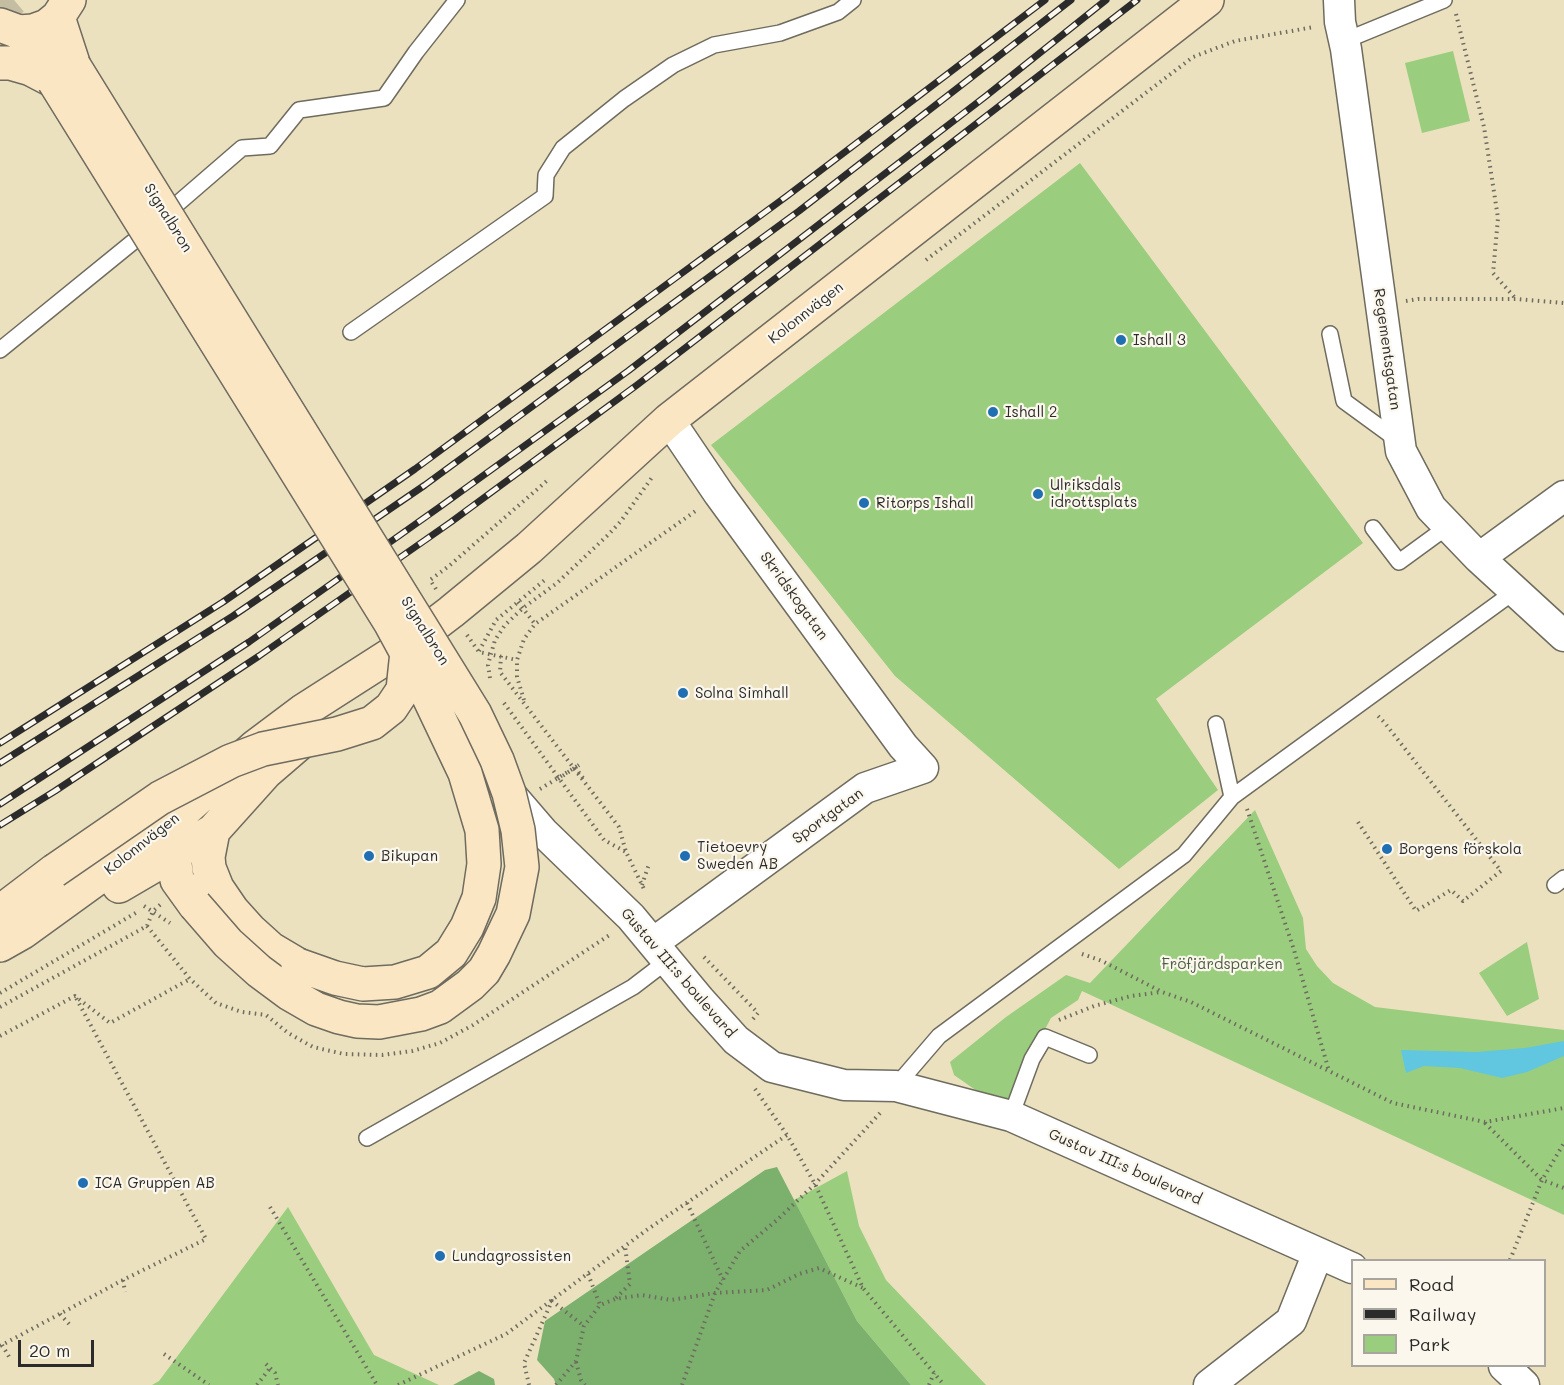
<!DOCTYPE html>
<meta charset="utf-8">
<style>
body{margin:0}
#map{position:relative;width:1564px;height:1385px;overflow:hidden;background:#ebe1bf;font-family:Mali,sans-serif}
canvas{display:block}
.legend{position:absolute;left:1351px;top:1259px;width:195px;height:108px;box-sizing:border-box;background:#fbf7ec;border:2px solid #a8a59f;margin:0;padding:8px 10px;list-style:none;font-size:18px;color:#2b2b2b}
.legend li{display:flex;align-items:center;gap:12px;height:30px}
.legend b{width:30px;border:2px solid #a8a59f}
.scale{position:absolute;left:18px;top:1340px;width:76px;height:27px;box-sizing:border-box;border:3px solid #2b2b2b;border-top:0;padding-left:8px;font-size:18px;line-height:21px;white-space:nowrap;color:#2b2b2b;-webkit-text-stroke:4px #fbf7ec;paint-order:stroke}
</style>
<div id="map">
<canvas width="1564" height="1385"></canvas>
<ul class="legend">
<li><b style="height:8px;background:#fbe6c4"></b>Road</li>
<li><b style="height:8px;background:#2b2b2b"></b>Railway</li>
<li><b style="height:16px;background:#9ace7e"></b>Park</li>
</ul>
<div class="scale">20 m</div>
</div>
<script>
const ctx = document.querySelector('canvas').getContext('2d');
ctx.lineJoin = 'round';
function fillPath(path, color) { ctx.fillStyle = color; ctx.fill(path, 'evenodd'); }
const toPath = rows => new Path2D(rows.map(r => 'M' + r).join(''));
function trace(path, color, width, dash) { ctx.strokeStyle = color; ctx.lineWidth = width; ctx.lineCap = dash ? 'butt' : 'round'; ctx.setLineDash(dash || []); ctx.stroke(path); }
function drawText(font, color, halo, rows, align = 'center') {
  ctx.font = font + ' Mali,sans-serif'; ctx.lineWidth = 4.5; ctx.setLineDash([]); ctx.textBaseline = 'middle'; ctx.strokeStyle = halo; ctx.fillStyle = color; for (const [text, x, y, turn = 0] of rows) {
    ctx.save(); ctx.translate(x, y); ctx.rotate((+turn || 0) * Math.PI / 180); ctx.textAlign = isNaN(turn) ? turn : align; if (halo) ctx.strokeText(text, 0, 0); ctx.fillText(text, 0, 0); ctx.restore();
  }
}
fillPath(toPath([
 [1453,51,1470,121,1422,133,1405,63],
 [1080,163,1363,543,1156,699,1218,790,1119,869,895,676,711,445],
 [1255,810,1303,918,1306,949,1317,966,1333,983,1375,1007,1564,1030,1564,1215,1082,991,1078,1000,1051,1018,1007,1100,977,1091,954,1075,950,1062,1006,1017,1066,975,1090,983],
 [1527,942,1539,999,1507,1016,1479,973],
 [847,1171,859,1226,886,1280,986,1385,911,1385,857,1321,794,1200],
 [288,1207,374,1355,439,1385,152,1385,159,1381]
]), '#9ace7e');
fillPath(toPath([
 [777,1167,857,1321,911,1385,556,1385,554,1379,537,1360,545,1321,765,1170],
 [479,1371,494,1379,495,1385,453,1385]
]), '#7bb16d');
fillPath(toPath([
 [1564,1041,1564,1056,1527,1072,1502,1078,1460,1068,1424,1066,1406,1073,1401,1050,1476,1052,1525,1048]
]), '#61c6df');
trace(toPath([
 [0,12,14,0]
]), '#c5bda1', 30, [30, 15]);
const lane = toPath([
 [1344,41,1444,0],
 [351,332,545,196,546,175,563,148,624,99,673,65,714,45,780,33,838,12,853,0],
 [1330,334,1344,401,1392,436,1400,439],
 [0,350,139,237,242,148,270,146,299,110,384,98,416,52,457,0],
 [1373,528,1399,562,1447,527],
 [1232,797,1515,591],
 [1555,885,1564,878],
 [896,1086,939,1036,1184,855,1232,797,1216,724],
 [1011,1116,1032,1059,1045,1037,1089,1055],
 [367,1138,633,987,667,961]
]);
const street = toPath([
 [1339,0,1340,22,1346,49,1401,451,1431,508,1479,558,1564,636],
 [1479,558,1564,496],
 [506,789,543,832,631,917,700,1000,736,1040,772,1067,844,1085,896,1086,1011,1116,1352,1268],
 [653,943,865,788,923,768,903,746,719,494,669,420],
 [1504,1366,1524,1385],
 [1209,1385,1291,1321,1318,1253]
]);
const secondary = toPath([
 [58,17,74,66],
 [0,25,19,32,33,31,47,26,58,17,69,0],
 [19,32,40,56,54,81],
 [0,63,10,63,31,69,54,81],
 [213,831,208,857,209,868,217,888,232,910,250,930,271,949,298,965],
 [182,836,174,855,177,880,195,905],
 [119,886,213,831,266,772,309,735],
 [0,912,54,871],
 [0,945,23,932,157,835,255,747,303,711,417,638,451,612,529,548,669,420,1207,0]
]);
trace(lane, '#6e6b5f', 18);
trace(street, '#6e6b5f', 33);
trace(secondary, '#6e6b5f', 36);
trace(toPath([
 [1456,14,1484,127,1498,218,1493,273,1516,299],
 [926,260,1193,57,1235,41,1314,27],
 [1406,301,1418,299,1516,299,1564,303],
 [436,589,430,580,449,566,549,479],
 [518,602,535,624],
 [467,635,479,652,517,660],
 [479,651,496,620,546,579],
 [501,656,500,672,619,827,626,852,644,889],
 [490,678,488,665,491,654,495,640,505,625,523,608,557,583,609,534,621,521,653,476],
 [524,700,517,677,517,660,524,639,535,624,697,510],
 [504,703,604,840,626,852],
 [558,779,579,765],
 [1247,809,1294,950,1329,1071],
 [1358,822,1416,911,1451,890,1463,901,1501,871,1384,722,1377,715],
 [642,885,649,864],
 [144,906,170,923],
 [147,926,190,979,216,1003,242,1012,266,1015,288,1033,313,1047,344,1054,382,1055,412,1051,440,1043,473,1025,611,934],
 [1082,954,1102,961,1162,992,1191,1002,1393,1103,1485,1122,1564,1108],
 [704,957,758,1013,753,1019],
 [0,993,139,911],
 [0,1007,147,926,153,911,161,904],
 [1059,1020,1094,1006,1131,996,1161,992],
 [0,1036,75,996,110,1023,190,979],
 [755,1089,787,1135,815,1184,863,1288,944,1385],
 [1485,1123,1542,1180,1564,1188],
 [687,1203,723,1280],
 [270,1207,377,1385],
 [1510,1260,1542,1180,1564,1143],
 [588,1274,600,1305],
 [123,1280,125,1292],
 [616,1298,630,1284,625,1246],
 [60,1314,69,1324],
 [2,1345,11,1360],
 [0,1346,123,1280,206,1239,75,996],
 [164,1354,209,1385],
 [576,1362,581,1380,585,1385],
 [266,1364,275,1373,278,1385],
 [257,1385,270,1368],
 [398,1385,506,1334,648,1229,787,1135],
 [529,1385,524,1363,552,1301,584,1326],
 [556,1385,576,1361,584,1326,600,1305,615,1299,642,1295,671,1300,715,1293,767,1290,799,1274,819,1268,863,1288],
 [682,1385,715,1293,740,1251,777,1220,815,1184,881,1112],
 [929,1385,934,1373]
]), '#6e6b5f', 4, [1.5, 4.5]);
trace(lane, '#fff', 15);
trace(street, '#fff', 30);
trace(secondary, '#fbe6c4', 33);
const rail = toPath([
 [0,743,223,602,415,469,787,196,1045,0],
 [0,763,233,616,425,485,799,211,1071,0],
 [0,804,249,642,441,506,628,371,986,96,1106,0],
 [0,825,55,791,259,656,451,522,637,385,1137,0]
]);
trace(rail, '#2b2b2b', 7);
trace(rail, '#fbf7ec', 4.5, [14]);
const secondaryBridge = toPath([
 [74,66,475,714,497,760,509,793,518,830,522,867,513,914,494,954,484,971,470,985,440,1007,421,1014,379,1022,357,1021,339,1017,316,1009,290,994,259,971,228,943,195,905],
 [54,81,390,622,416,670,465,773,482,830,484,864,479,898,467,927,451,953,428,972,395,982,363,984,335,978,298,965],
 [54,871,160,798,231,761,263,749,337,734,372,723,391,708,403,690,407,652]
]);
trace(secondaryBridge, '#6e6b5f', 36, []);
trace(toPath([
 [575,767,583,778],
 [540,789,579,765]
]), '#6e6b5f', 4, [1.5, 4.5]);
trace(secondaryBridge, '#fbe6c4', 33);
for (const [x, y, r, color] of [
 [1121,340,6,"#1f6fb2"],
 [993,412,6,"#1f6fb2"],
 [1038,494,6,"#1f6fb2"],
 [864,503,6,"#1f6fb2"],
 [683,693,6,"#1f6fb2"],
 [1387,849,6,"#1f6fb2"],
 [369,856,6,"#1f6fb2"],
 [685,856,6,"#1f6fb2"],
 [83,1183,6,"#1f6fb2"],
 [440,1256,6,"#1f6fb2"]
]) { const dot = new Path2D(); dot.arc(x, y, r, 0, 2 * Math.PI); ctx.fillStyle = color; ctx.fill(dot); trace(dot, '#fbf7ec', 2); }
drawText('15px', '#2b2b2b', '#fbf7ec', [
 ["Signalbron",168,218,58],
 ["Kolonnvägen",806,313,-38],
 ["Regementsgatan",1387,349,82],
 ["Skridskogatan",794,596,54],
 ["Signalbron",425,631,58],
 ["Sportgatan",828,816,-36],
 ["Kolonnvägen",142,844,-38],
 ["Gustav III:s boulevard",678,973,49],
 ["Gustav III:s boulevard",1125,1167,24]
]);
drawText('15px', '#2b2b2b', '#fbf7ec', [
 ["Ishall 3",1133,340],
 ["Ishall 2",1005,412],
 ["Ulriksdals",1050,485],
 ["idrottsplats",1050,502],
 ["Ritorps Ishall",876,503],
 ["Solna Simhall",695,693],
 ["Tietoevry",697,847],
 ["Sweden AB",697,864],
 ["Borgens förskola",1399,849],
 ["Bikupan",381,856],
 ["ICA Gruppen AB",95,1183],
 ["Lundagrossisten",452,1256]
], 'left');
drawText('15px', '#4c5c44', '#fbf7ec', [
 ["Fröfjärdsparken",1222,964]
]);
</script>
